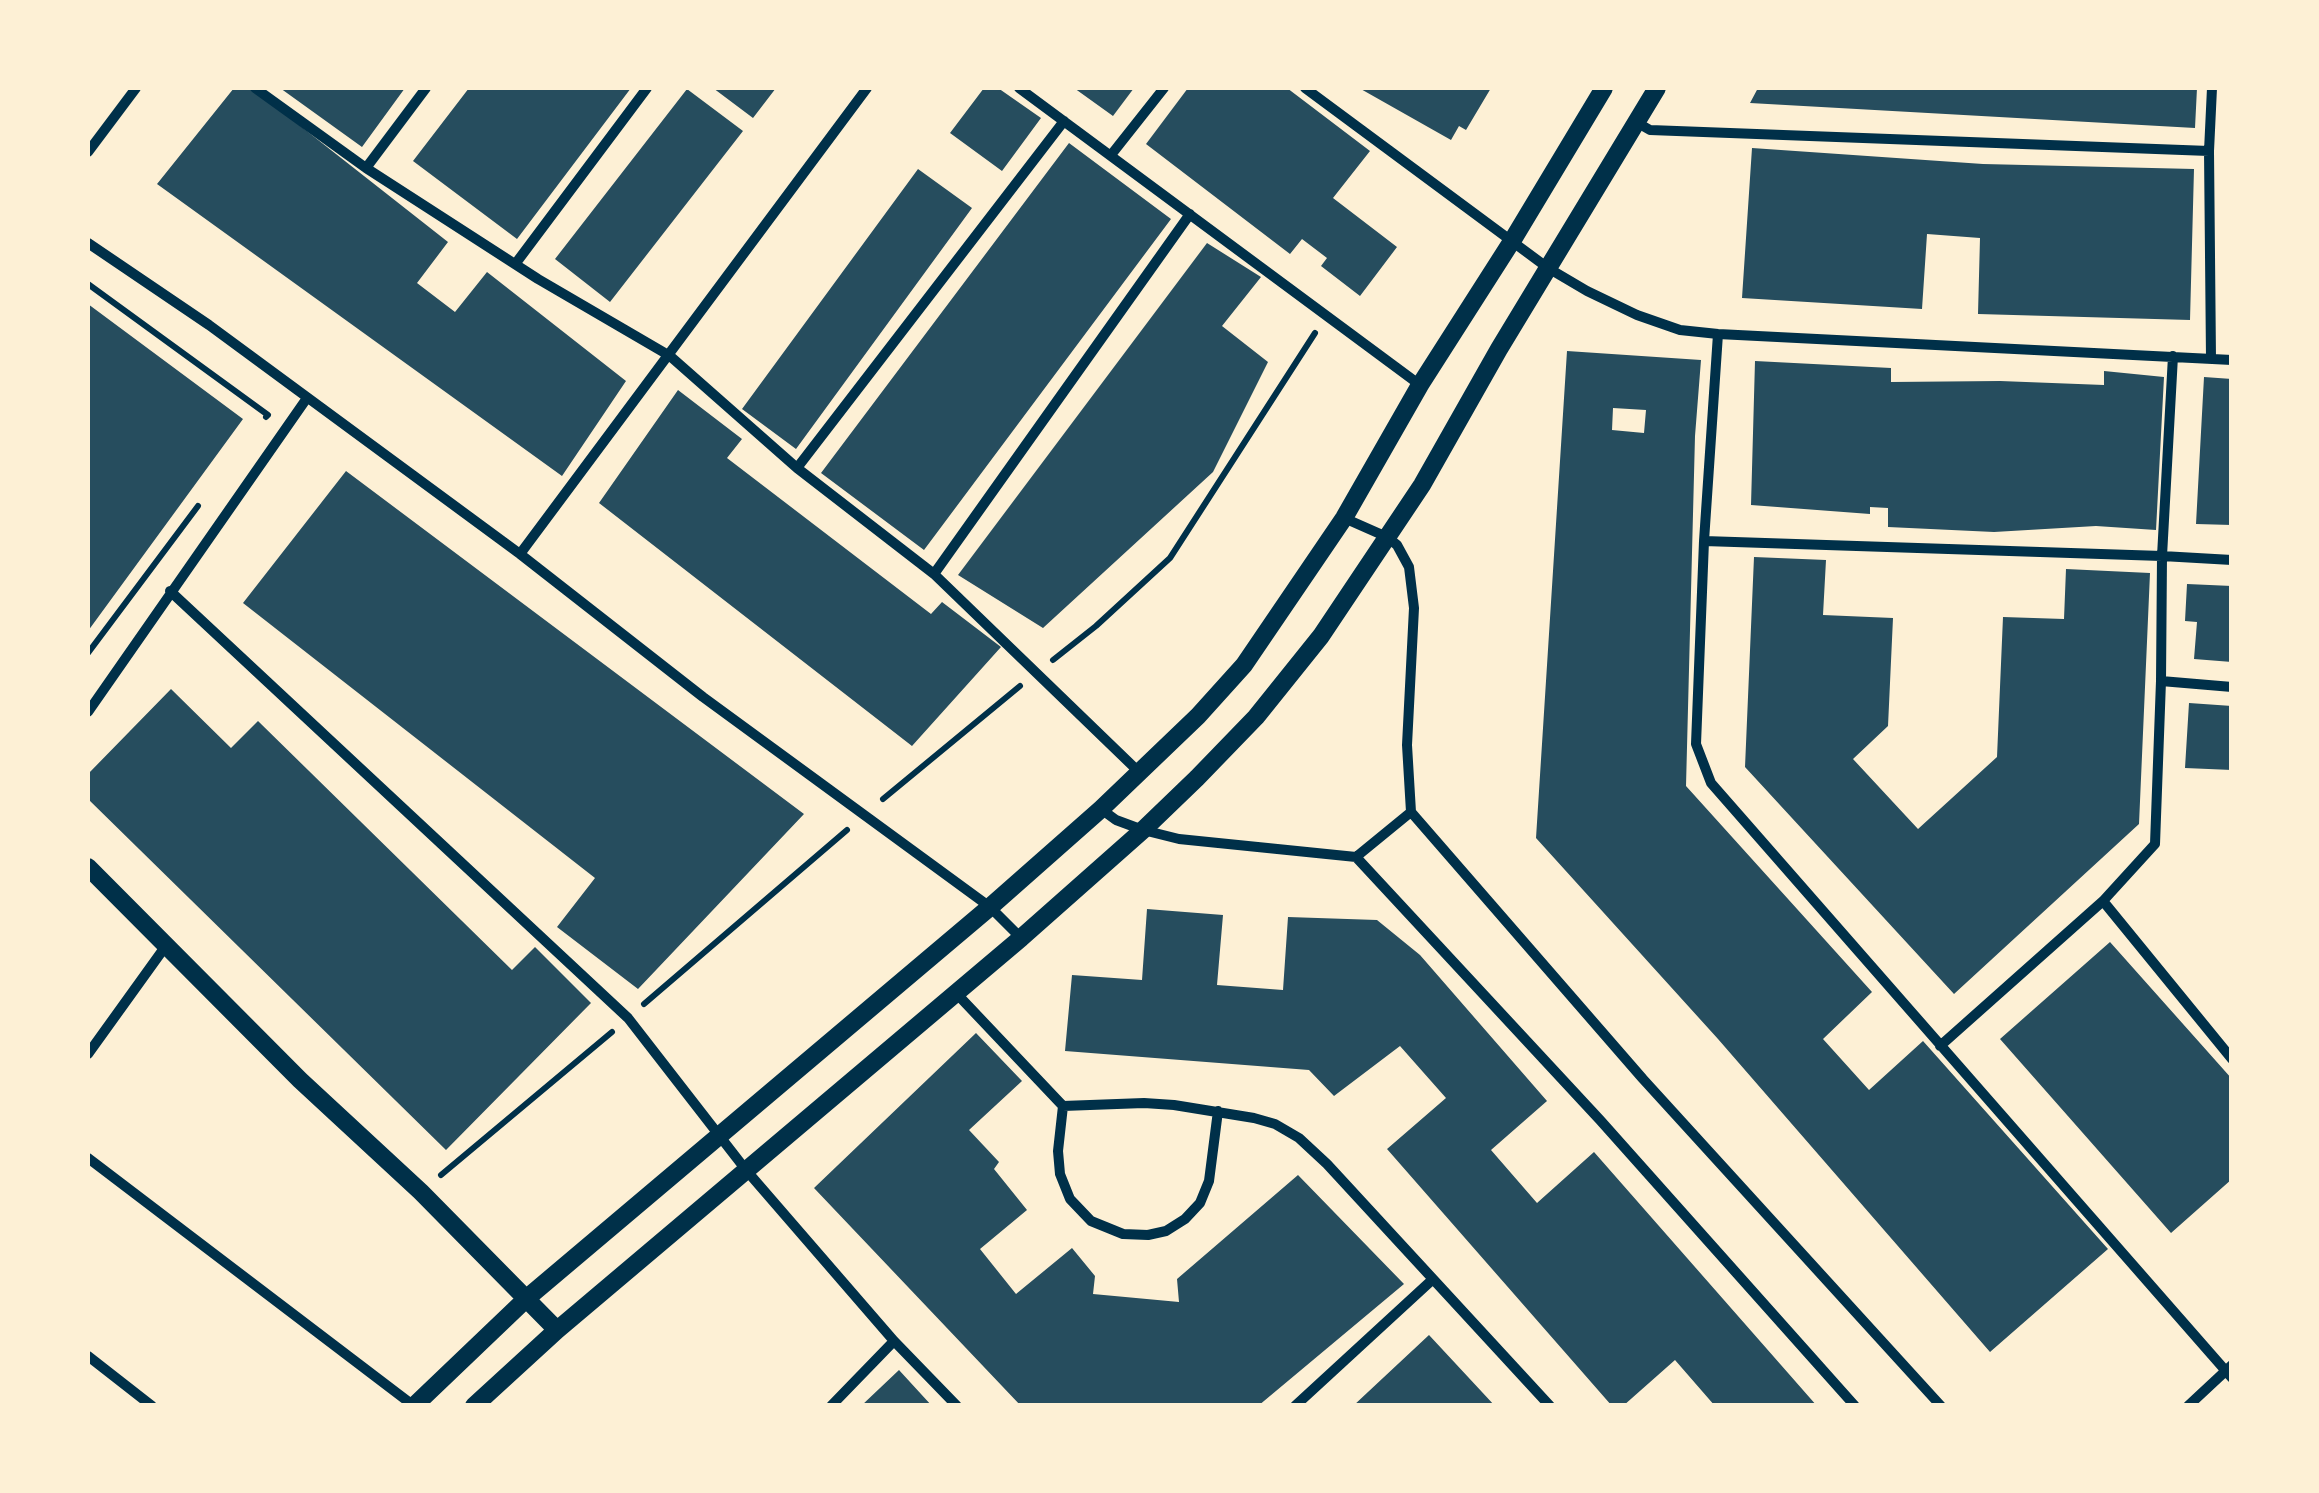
<!DOCTYPE html>
<style>
body{margin:0}
#map{position:relative;width:2319px;height:1493px;overflow:hidden;background:#fdf0d5;font-family:Mulish,sans-serif}
canvas{display:block}
.frame{position:absolute;inset:0;border:90px solid #fdf0d5;pointer-events:none}
</style>
<div id="map">
<canvas width="2319" height="1493"></canvas>
<div class="frame"></div>
</div>
<script>
const ctx = document.querySelector('canvas').getContext('2d');
ctx.lineJoin = 'round';
function fillPath(path, color) { ctx.fillStyle = color; ctx.fill(path, 'evenodd'); }
const toPath = rows => new Path2D(rows.map(r => 'M' + r).join(''));
function trace(path, color, width, dash) { ctx.strokeStyle = color; ctx.lineWidth = width; ctx.lineCap = dash ? 'butt' : 'round'; ctx.setLineDash(dash || []); ctx.stroke(path); }
fillPath(toPath([
 [234,88,252,88,448,242,417,283,455,312,487,272,626,381,562,476,157,184],
 [280,88,405,88,362,147],
 [469,88,631,88,517,239,413,161],
 [713,88,776,88,753,118],
 [984,88,998,88,1041,118,1002,171,950,133],
 [1074,88,1134,88,1113,116],
 [1188,88,1287,88,1370,151,1333,198,1397,247,1360,296,1321,266,1327,258,1302,239,1290,254,1146,144],
 [1359,88,1491,88,1466,130,1459,126,1451,140],
 [1758,88,2197,88,2195,128,1750,103],
 [687,89,743,131,610,302,555,259],
 [1069,143,1171,219,924,550,821,473],
 [1752,148,1983,164,2194,169,2190,320,1978,314,1980,238,1927,234,1922,309,1742,298],
 [918,169,972,208,796,449,742,409],
 [1207,243,1261,277,1222,326,1268,362,1213,472,1043,628,958,575],
 [88,304,243,419,88,631],
 [1567,351,1701,360,1695,436,1686,786,1872,992,1823,1039,1869,1090,1923,1041,2108,1249,1990,1352,1718,1039,1536,838],
 [1613,408,1646,410,1644,433,1612,430],
 [1755,361,1891,368,1891,382,2000,381,2104,385,2104,371,2164,377,2156,530,2096,526,1994,532,1888,527,1888,508,1870,507,1870,514,1751,505],
 [2204,377,2232,379,2232,525,2196,524],
 [678,390,742,439,727,458,931,614,942,602,1001,647,912,746,599,503],
 [346,471,804,814,638,989,557,927,595,878,243,603],
 [1754,557,1826,560,1823,615,1893,618,1888,726,1853,759,1918,829,1997,757,2003,617,2064,619,2066,569,2150,573,2139,824,1954,994,1745,767],
 [2187,584,2232,586,2232,662,2194,659,2197,622,2185,621],
 [171,689,231,748,258,721,512,970,535,947,591,1003,446,1150,88,799,88,774],
 [2189,703,2232,706,2232,770,2185,768],
 [1147,909,1223,915,1217,985,1283,990,1288,917,1377,920,1420,955,1547,1101,1491,1150,1537,1203,1594,1152,1817,1406,1715,1406,1675,1360,1623,1406,1612,1406,1387,1149,1446,1098,1400,1046,1334,1096,1309,1070,1065,1051,1072,975,1142,980],
 [2110,942,2232,1079,2232,1179,2171,1233,2000,1039],
 [976,1033,1022,1081,969,1130,999,1162,994,1169,1027,1210,980,1249,1016,1294,1072,1248,1095,1276,1093,1294,1179,1302,1177,1279,1298,1175,1404,1284,1258,1406,1021,1406,814,1188],
 [1429,1335,1495,1406,1353,1406],
 [899,1370,932,1406,861,1406]
]), '#264d5e');
trace(toPath([
 [88,284,268,415,266,417],
 [88,653,198,506],
 [1053,660,1096,626,1170,558,1315,333],
 [883,799,1020,686],
 [644,1004,847,830],
 [441,1175,612,1032]
]), '#003049', 6);
trace(toPath([
 [255,88,366,168,538,279,670,356,797,468,934,574,1140,773],
 [1019,88,1420,385],
 [1305,88,1548,268,1587,291,1637,315,1680,330,1718,334,2232,360],
 [1636,122,1650,130,2209,151],
 [88,152,136,88],
 [1111,155,1164,88],
 [366,168,426,88],
 [88,243,209,325,520,554,703,697,990,907,1021,938],
 [516,263,647,88],
 [1718,334,1704,541,1696,744,1711,783,2232,1378],
 [2211,359,2209,151,2212,88],
 [797,468,1064,121],
 [1344,518,1387,537,1397,545,1409,567,1414,608,1407,745,1411,812,1643,1079,1941,1406],
 [1704,541,2162,556,2232,560],
 [520,554,867,88],
 [934,574,1190,214],
 [170,591,628,1018,746,1170,894,1341,957,1406],
 [2161,681,2232,687],
 [88,712,307,398],
 [1101,809,1116,820,1143,830,1179,839,1356,857,1600,1120,1855,1406],
 [1356,857,1411,812],
 [2103,901,2232,1059],
 [956,993,1063,1106,1144,1103,1174,1105,1254,1118,1275,1124,1299,1138,1327,1164,1550,1406],
 [1940,1046,2103,901,2155,844,2161,681,2162,556,2173,356],
 [88,1054,165,947],
 [1063,1106,1058,1151,1060,1174,1070,1199,1091,1221,1123,1234,1148,1235,1166,1231,1185,1219,1200,1203,1209,1181,1218,1111],
 [88,1158,414,1406],
 [88,1356,152,1406],
 [831,1406,894,1341],
 [1295,1406,1432,1280],
 [2188,1406,2232,1365]
]), '#003049', 10);
trace(toPath([
 [88,867,300,1080,421,1192,557,1330],
 [414,1406,527,1298,990,907,1101,809,1198,716,1244,665,1344,518,1420,385,1512,241,1604,88],
 [474,1406,557,1330,1021,938,1143,830,1197,778,1256,717,1321,636,1422,485,1499,349,1657,88]
]), '#003049', 18);
</script>
